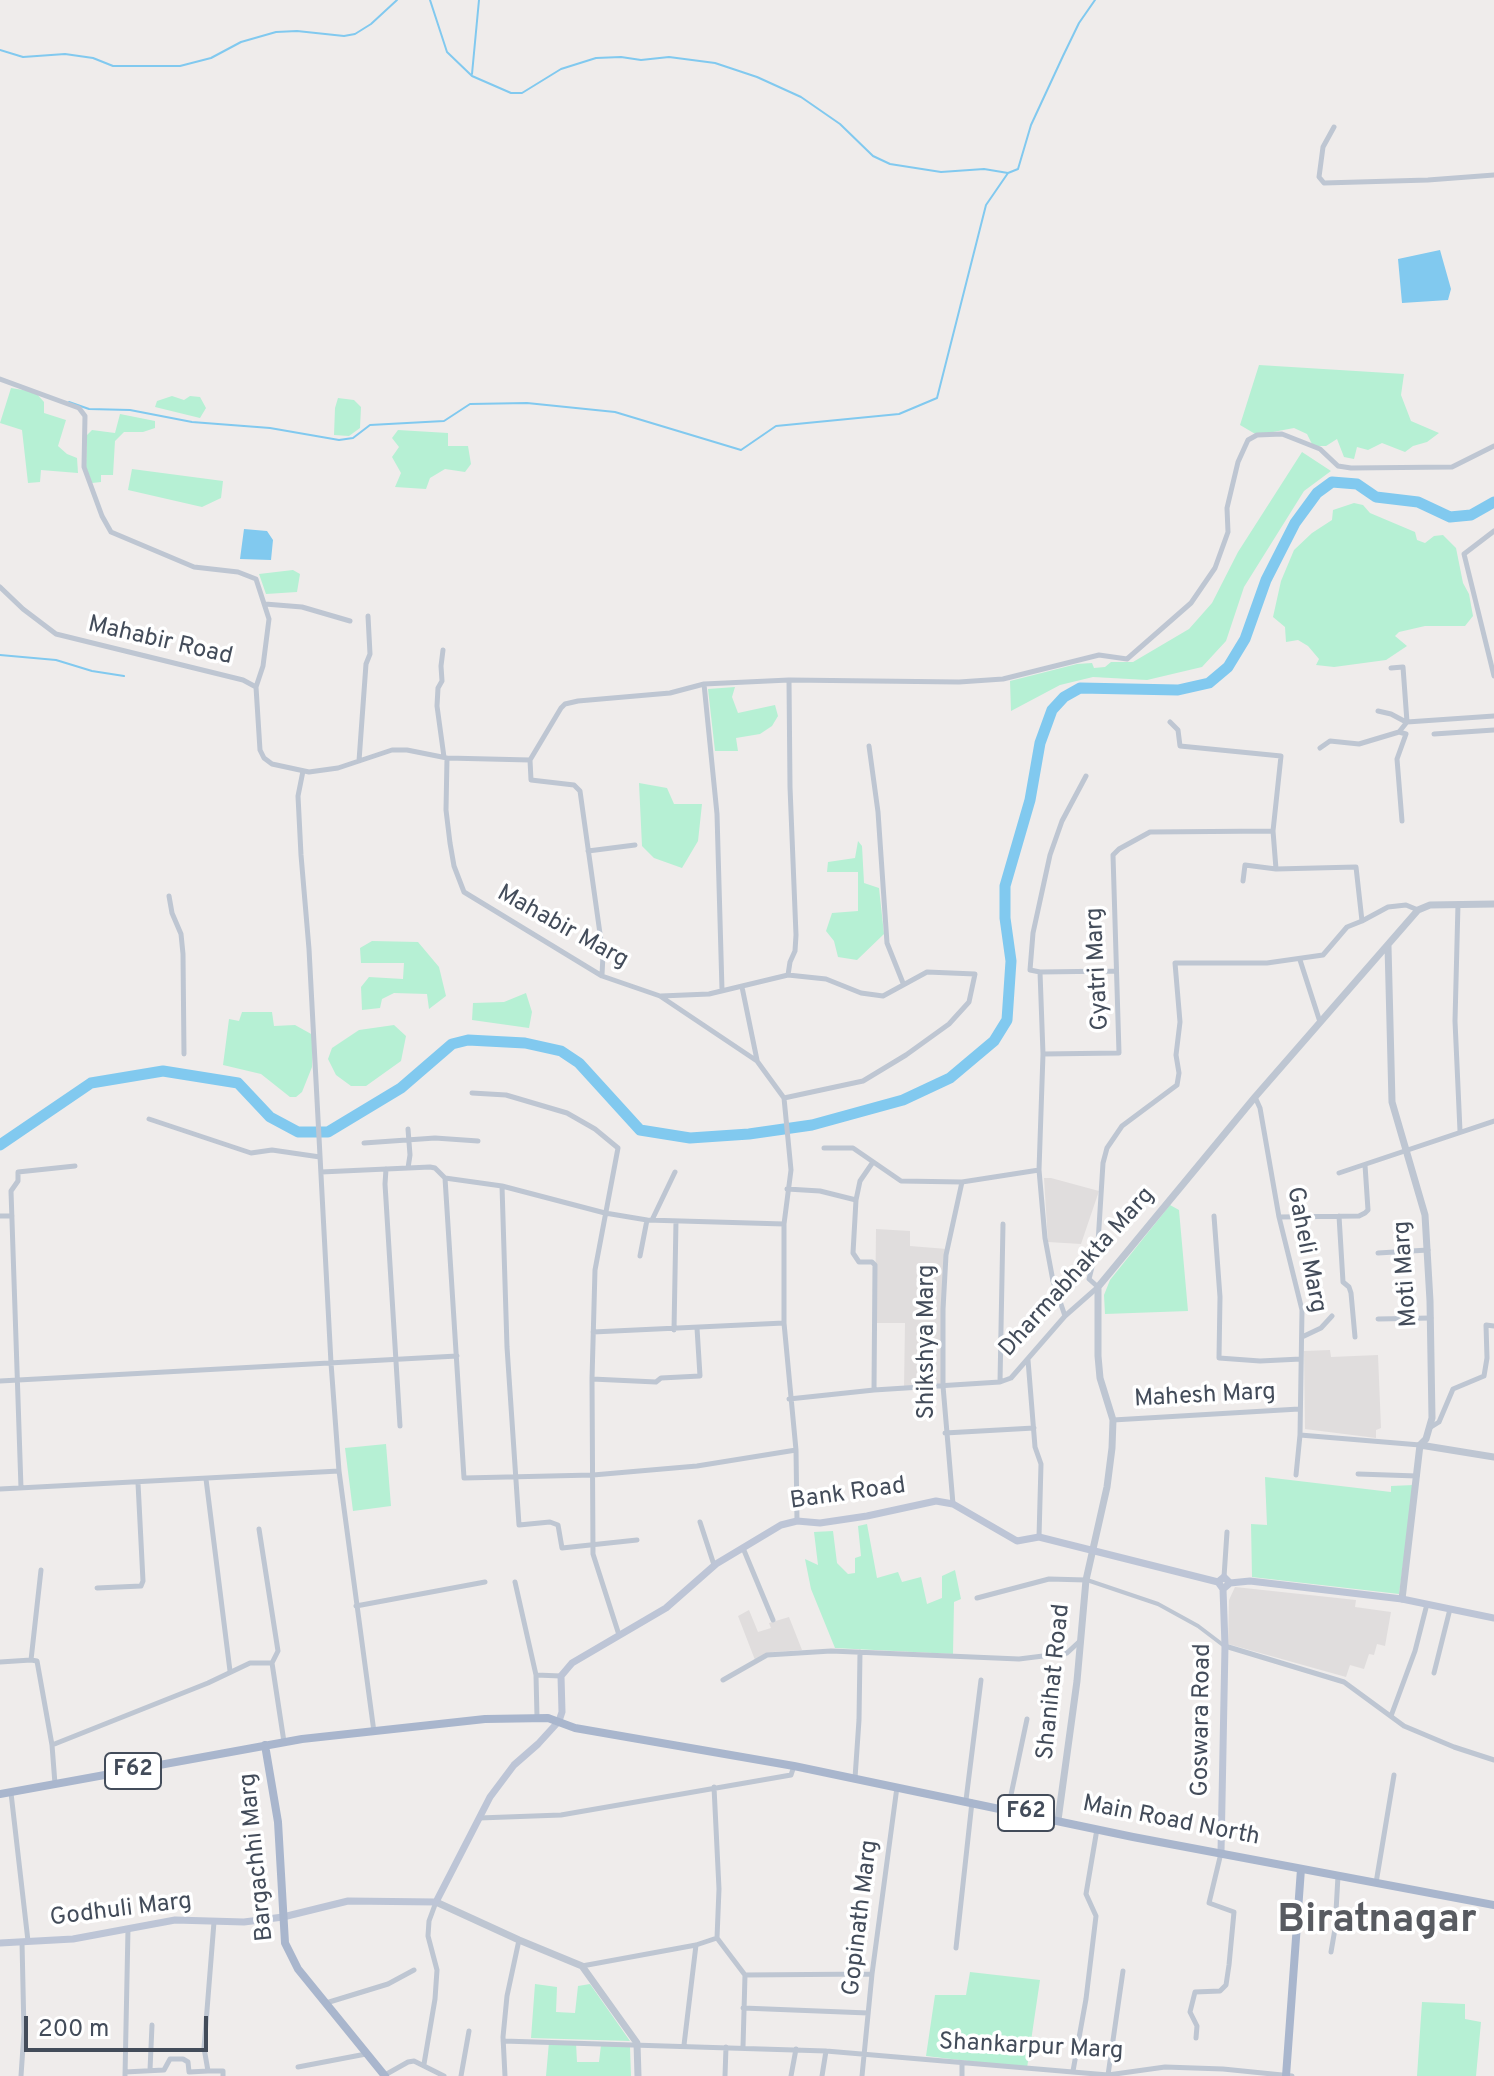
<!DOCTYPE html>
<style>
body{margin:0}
#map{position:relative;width:1494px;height:2076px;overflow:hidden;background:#efeceb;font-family:Overpass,sans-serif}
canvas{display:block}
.scale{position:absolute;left:24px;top:2016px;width:184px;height:36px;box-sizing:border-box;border:4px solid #434c5a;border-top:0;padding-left:10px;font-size:24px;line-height:28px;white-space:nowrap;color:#434c5a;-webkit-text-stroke:6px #fff;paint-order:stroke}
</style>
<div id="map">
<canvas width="1494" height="2076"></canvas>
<div class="scale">200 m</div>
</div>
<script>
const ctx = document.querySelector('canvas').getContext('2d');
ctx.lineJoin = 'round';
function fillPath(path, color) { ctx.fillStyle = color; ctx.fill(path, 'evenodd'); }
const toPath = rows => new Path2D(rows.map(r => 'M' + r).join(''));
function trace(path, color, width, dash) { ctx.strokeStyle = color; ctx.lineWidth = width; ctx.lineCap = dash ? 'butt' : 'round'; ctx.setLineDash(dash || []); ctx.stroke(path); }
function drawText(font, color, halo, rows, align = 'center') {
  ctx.font = font + ' Overpass,sans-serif'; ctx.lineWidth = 7; ctx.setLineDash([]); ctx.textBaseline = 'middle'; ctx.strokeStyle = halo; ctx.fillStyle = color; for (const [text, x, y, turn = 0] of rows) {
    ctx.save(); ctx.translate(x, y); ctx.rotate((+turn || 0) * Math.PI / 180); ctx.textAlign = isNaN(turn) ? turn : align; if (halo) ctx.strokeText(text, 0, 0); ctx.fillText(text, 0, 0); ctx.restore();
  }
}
fillPath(toPath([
 [1044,1178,1051,1178,1099,1191,1081,1244,1048,1242],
 [876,1229,910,1231,910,1246,947,1249,943,1386,904,1388,905,1323,875,1323],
 [1330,1350,1331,1357,1378,1355,1381,1428,1376,1430,1376,1438,1305,1429,1304,1351],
 [1235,1587,1356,1600,1355,1607,1391,1612,1385,1646,1377,1644,1374,1655,1369,1654,1364,1669,1350,1665,1346,1677,1228,1644,1229,1600],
 [749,1610,758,1632,771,1628,769,1623,789,1617,802,1650,773,1652,755,1660,738,1616]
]), '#e0dddd');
fillPath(toPath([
 [1259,365,1404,374,1401,395,1411,421,1439,433,1427,442,1413,446,1405,452,1382,443,1368,450,1357,447,1354,459,1344,457,1337,439,1326,446,1313,446,1307,434,1294,428,1257,435,1240,425],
 [11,388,35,392,44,402,44,413,66,420,58,446,67,454,77,458,78,473,41,470,40,482,28,483,22,430,0,423],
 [172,396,184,400,190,396,200,397,206,408,200,418,155,407,157,401],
 [338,398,354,400,361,407,360,428,349,436,334,435,335,408],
 [120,414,155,421,155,428,143,432,124,432,115,441,113,475,101,475,101,482,92,483,86,467,87,435,92,430,115,433],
 [398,430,448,433,448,446,468,446,471,464,465,472,445,469,430,478,426,489,395,487,401,473,392,457,399,447,392,438],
 [1302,452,1331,471,1304,491,1244,587,1226,641,1202,667,1147,680,1093,677,1060,685,1011,711,1010,681,1077,664,1092,663,1094,668,1105,667,1111,662,1133,662,1189,629,1212,603,1238,552],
 [132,469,223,481,221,498,202,507,128,490],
 [1354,503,1363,505,1370,513,1415,532,1417,540,1425,543,1434,536,1443,535,1456,548,1463,583,1469,594,1473,616,1465,626,1425,626,1399,632,1395,636,1407,646,1386,660,1334,667,1316,665,1319,659,1308,646,1298,640,1286,642,1285,627,1273,617,1281,581,1294,550,1312,533,1332,520,1333,510],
 [293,570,300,574,297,592,266,594,259,574],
 [735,687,732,697,738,713,775,705,778,716,772,726,760,734,736,738,738,751,715,751,708,689],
 [639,783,667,788,674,804,702,804,698,841,682,868,654,858,642,846],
 [858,841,862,846,864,883,879,888,884,934,857,960,838,957,834,941,826,931,832,913,858,911,858,872,827,872,828,862,855,858],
 [372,941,418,942,439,967,446,996,429,1009,427,994,394,993,382,999,380,1008,362,1010,361,987,369,977,403,979,404,963,361,963,360,948],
 [526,993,532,1012,529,1028,472,1020,473,1003,504,1002],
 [242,1012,272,1012,274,1026,295,1025,313,1035,312,1067,302,1092,296,1097,290,1097,261,1074,223,1065,229,1019,239,1021],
 [394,1025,406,1036,401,1061,366,1086,351,1086,336,1075,328,1059,332,1048,359,1030],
 [1170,1205,1179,1210,1188,1311,1105,1314,1104,1295,1110,1280],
 [386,1444,391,1506,353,1511,345,1448],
 [1265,1477,1391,1492,1391,1486,1414,1485,1399,1594,1252,1577,1251,1524,1267,1525],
 [867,1524,877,1578,898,1572,902,1582,921,1577,927,1604,942,1598,942,1576,955,1570,961,1599,954,1602,953,1654,835,1648,811,1589,805,1559,818,1565,814,1532,833,1531,837,1563,848,1574,855,1573,855,1558,861,1556,858,1526],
 [970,1972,1040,1980,1027,2068,926,2056,935,1995,966,1995],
 [535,1984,557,1987,556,2012,575,2013,578,1986,590,1984,630,2041,531,2038],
 [1422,2002,1465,2004,1465,2019,1481,2022,1476,2076,1417,2076],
 [549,2042,576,2043,577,2062,599,2062,601,2045,630,2047,631,2076,546,2076]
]), '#b6f0d4');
fillPath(toPath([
 [1440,250,1451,289,1448,300,1402,303,1398,259],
 [244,529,267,531,273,540,271,560,240,559]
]), '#81c9ef');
trace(toPath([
 [430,0,447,52,472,76,511,93,522,93,561,69,596,58,621,57,641,60,669,57,715,63,757,77,801,97,840,124,873,156,890,164,941,172,984,169,1008,173,1018,169,1031,125,1063,56,1079,23,1095,0],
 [0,50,23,57,65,54,93,58,113,66,180,66,211,58,241,42,276,32,297,31,344,36,355,34,371,24,397,0],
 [472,74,479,0],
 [69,402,89,409,130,410,192,422,270,428,339,440,353,438,370,425,444,421,470,404,527,403,615,412,741,450,776,426,899,414,937,398,986,205,1008,173],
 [0,655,56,660,92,671,124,676]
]), '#81c9ef', 2);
trace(toPath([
 [0,1145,91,1083,163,1071,238,1083,270,1117,298,1132,328,1132,401,1088,452,1044,468,1040,525,1043,561,1051,579,1063,640,1130,690,1138,749,1134,812,1125,903,1100,950,1078,994,1041,1007,1020,1011,961,1005,918,1005,886,1030,800,1040,743,1052,710,1064,697,1080,688,1178,690,1209,683,1228,667,1245,639,1266,580,1295,523,1317,493,1332,482,1357,484,1376,497,1418,502,1450,517,1471,515,1494,502]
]), '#81c9ef', 11);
trace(toPath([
 [1087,1580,1158,1604,1198,1626,1223,1645]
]), '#bec6d2', 4);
trace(toPath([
 [1334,127,1323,147,1319,177,1324,183,1428,180,1494,175],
 [0,379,79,408,85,416,84,467,102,516,111,532,194,567,238,572,256,579,269,619,263,666,256,687,260,750,264,758,272,764,309,772,338,768,392,750,407,750,447,758,530,760,561,708,565,704,578,701,670,693,704,684,789,680,959,682,1003,679,1099,655,1127,659,1191,603,1215,568,1228,532,1227,508,1238,462,1248,440,1257,435,1282,434,1320,449,1338,466,1351,468,1452,467,1494,446],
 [1494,531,1464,554,1494,676],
 [0,587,23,609,56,634,243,680,256,687],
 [265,604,302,607,350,621],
 [443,650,441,666,442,681,438,688,437,706,444,757],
 [1391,668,1403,667,1407,722,1494,716],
 [704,684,717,814,722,990],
 [1378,711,1391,714,1406,722],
 [1170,722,1178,730,1180,746,1281,756,1273,831,1276,869],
 [1399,732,1406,734,1397,759,1402,821],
 [1434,734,1494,730],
 [869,746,878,812,887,943,903,983],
 [1320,748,1330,741,1359,744,1399,732,1407,722],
 [447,758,446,810,450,843,454,866,464,892,602,976,660,996,757,1061,784,1098,791,1170,784,1224,784,1323,796,1450,797,1521],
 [530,760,531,780,574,785,580,791,603,955,602,975],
 [359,761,366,664,370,654,368,616],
 [303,771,298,796,301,855,309,949,331,1363,339,1471,374,1732],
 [1086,776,1062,821,1050,855,1033,933,1030,970,1040,972,1115,971],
 [588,851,635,845],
 [1243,881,1245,865,1276,869,1356,867,1362,921,1388,907,1406,905,1418,910],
 [169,896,172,913,181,934,183,954,184,1054],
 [1458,904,1455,1021,1460,1131],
 [1300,960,1320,1022],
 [1040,972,1043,1054,1039,1170,1045,1238,1053,1281,1065,1316],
 [788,975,790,962,795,951,796,935,790,787,789,680],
 [742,987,757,1060],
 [661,996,709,994,788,975,826,979,861,993,883,996,927,972,975,974,969,1002,949,1024,906,1055,863,1081,784,1098],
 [1043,1054,1119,1053,1113,855,1119,849,1150,832,1273,831],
 [472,1093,506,1095,567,1113,595,1129,618,1148,595,1270,592,1379,593,1554,619,1635],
 [1255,1097,1260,1108,1279,1217,1302,1310,1300,1435,1420,1445],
 [149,1119,251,1153,272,1150,320,1157],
 [364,1143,435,1138,478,1141],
 [824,1148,853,1148,901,1181,962,1182,1039,1170],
 [873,1162,860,1181,856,1200,853,1253,859,1262,872,1262,875,1265,874,1390],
 [408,1168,410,1155,408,1129],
 [386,1169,385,1184,400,1426],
 [321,1172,430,1167,435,1168,445,1178,502,1186,605,1213,647,1220,784,1224],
 [1339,1173,1494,1121],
 [445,1178,464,1478,593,1475,697,1466,796,1450],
 [502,1186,507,1347,519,1525,550,1522,558,1525,562,1548,637,1540],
 [787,1189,820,1191,856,1200],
 [0,1216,12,1216],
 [1214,1216,1220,1297,1219,1358,1260,1361,1301,1359],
 [1339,1216,1343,1282,1349,1287,1351,1293,1355,1337],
 [1279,1217,1359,1216,1365,1213,1368,1210,1365,1165],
 [652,1220,675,1172],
 [1378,1253,1428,1250],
 [640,1256,647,1220],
 [1378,1319,1431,1318],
 [674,1330,676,1221],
 [593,1332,784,1323],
 [1302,1337,1321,1328,1332,1316],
 [1028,1360,1035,1447,1041,1464,1039,1537],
 [592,1379,656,1382,661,1378,700,1376,697,1328],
 [0,1381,457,1356],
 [1000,1382,1003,1224],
 [789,1399,874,1390,1000,1382,1011,1378,1065,1316,1098,1287,1089,1279,1098,1243,1103,1163,1107,1148,1122,1126,1177,1085,1179,1073,1176,1055,1180,1022,1175,963,1267,963,1323,955,1347,927,1362,921],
 [1113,1420,1299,1409],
 [1431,1427,1439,1422,1453,1389,1484,1376,1487,1358,1486,1325,1494,1326],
 [945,1433,1034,1428],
 [1358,1474,1417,1476],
 [1296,1475,1300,1435],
 [206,1479,230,1671],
 [21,1488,11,1191,18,1181,18,1172,75,1166],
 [0,1489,339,1471],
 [953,1504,943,1386,943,1309,946,1255,962,1182],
 [700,1522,714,1565],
 [259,1529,278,1651,272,1663,284,1742],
 [743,1548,773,1620],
 [1224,1577,1227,1532],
 [515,1582,536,1675,561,1676],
 [97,1588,141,1586,143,1581,138,1483],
 [977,1598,1049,1579,1086,1580],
 [356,1606,485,1582],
 [1225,1646,1344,1682,1404,1726,1454,1747,1494,1760],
 [31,1660,41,1570],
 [0,1662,31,1660,37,1661,52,1745,55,1784],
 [1434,1673,1450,1609],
 [536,1675,537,1717],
 [723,1680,767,1655,831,1651,1019,1659,1067,1653,1080,1641],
 [1391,1716,1415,1651,1427,1604],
 [52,1745,208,1683,250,1663,272,1663],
 [855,1778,859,1720,860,1652],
 [11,1793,28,1941],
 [966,1800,981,1680],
 [1008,1809,1027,1719],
 [479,1818,561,1815,791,1775,794,1766],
 [1376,1883,1394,1775],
 [214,1922,204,2048,208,2071,223,2071,223,2076],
 [717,1938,745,1975,743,2047],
 [956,1948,972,1802],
 [1331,1952,1335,1929,1338,1876],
 [582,1966,696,1945,717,1938,719,1889,714,1787],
 [745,1975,872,1974],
 [326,2003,388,1984,414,1970],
 [743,2008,868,2013],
 [1196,2038,1197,2026,1190,2012,1195,1992,1220,1991,1226,1985,1229,1965,1234,1912,1209,1903,1221,1853],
 [503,2041,826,2051,1108,2075,1165,2067,1223,2069,1292,2076],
 [684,2045,696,1945],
 [424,2064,435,1999,437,1970,428,1936,429,1921,436,1902],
 [298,2067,366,2054],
 [150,2070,152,2025],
 [1073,2071,1086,1999,1096,1916,1086,1894,1097,1829],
 [125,2072,164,2070,170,2059,183,2059,188,2062,189,2072,208,2071],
 [385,2075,408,2062,414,2061,444,2076],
 [1108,2075,1123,1971],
 [21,2076,24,2032,22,1942],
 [125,2076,128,1929],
 [461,2076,469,2031],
 [505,2076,503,2037,507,1996,519,1940],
 [725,2076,726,2047],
 [791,2076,796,2049],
 [822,2076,826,2051],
 [862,2076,872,1974,897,1787],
 [962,2076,962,2064]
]), '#bec6d2', 5);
trace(toPath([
 [1388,946,1392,1102,1425,1215,1430,1301,1432,1418,1426,1439,1420,1445,1402,1599],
 [1420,1445,1494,1457],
 [1058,1820,1077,1681,1086,1580,1107,1487,1112,1448,1113,1420,1100,1378,1098,1356,1098,1287,1255,1097,1418,910,1430,905,1494,904],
 [436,1902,519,1940,582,1966,637,2043,638,2076]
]), '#bec6d2', 7);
trace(toPath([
 [1230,1583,1250,1581,1402,1599,1494,1618],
 [1221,1852,1225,1646,1223,1589,1218,1582,1224,1577,1230,1583,1223,1589],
 [0,1943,73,1939,175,1920,244,1922,283,1917,348,1901,436,1902,490,1797,514,1765,538,1744,559,1721,562,1712,561,1676,572,1663,666,1608,716,1564,781,1525,797,1521,820,1523,867,1516,936,1501,953,1504,1017,1541,1039,1537,1218,1582]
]), '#bdc5d6', 7);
trace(toPath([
 [265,1745,278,1822,285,1943,298,1969,385,2076],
 [0,1794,302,1739,485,1719,548,1718,575,1728,794,1766,1133,1837,1494,1905],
 [1286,2076,1301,1869]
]), '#a9b6cd', 8);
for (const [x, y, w] of [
 [133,1771,56],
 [1026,1813,56]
]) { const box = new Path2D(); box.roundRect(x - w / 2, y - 18, w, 36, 6); ctx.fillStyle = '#fff'; ctx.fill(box); trace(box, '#434c5a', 2); }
drawText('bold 22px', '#434c5a', null, [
 ["F62",133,1771],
 ["F62",1026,1813]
]);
drawText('24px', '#434c5a', '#fff', [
 ["Mahabir Road",160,642,13],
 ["Mahabir Marg",562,928,29],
 ["Gyatri Marg",1099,969,-93],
 ["Gaheli Marg",1305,1250,79],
 ["Dharmabhakta Marg",1078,1273,-48],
 ["Moti Marg",1407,1274,-94],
 ["Shikshya Marg",928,1342,-90],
 ["Mahesh Marg",1205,1397,-3],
 ["Bank Road",848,1495,-8],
 ["Shanihat Road",1055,1682,-84],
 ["Goswara Road",1203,1720,-89],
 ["Main Road North",1171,1822,11],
 ["Bargachhi Marg",258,1857,-96],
 ["Godhuli Marg",121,1911,-7],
 ["Gopinath Marg",862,1918,-83],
 ["Shankarpur Marg",1031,2048,3]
]);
drawText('bold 40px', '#585b61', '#fff', [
 ["Biratnagar",1377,1923]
]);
</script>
